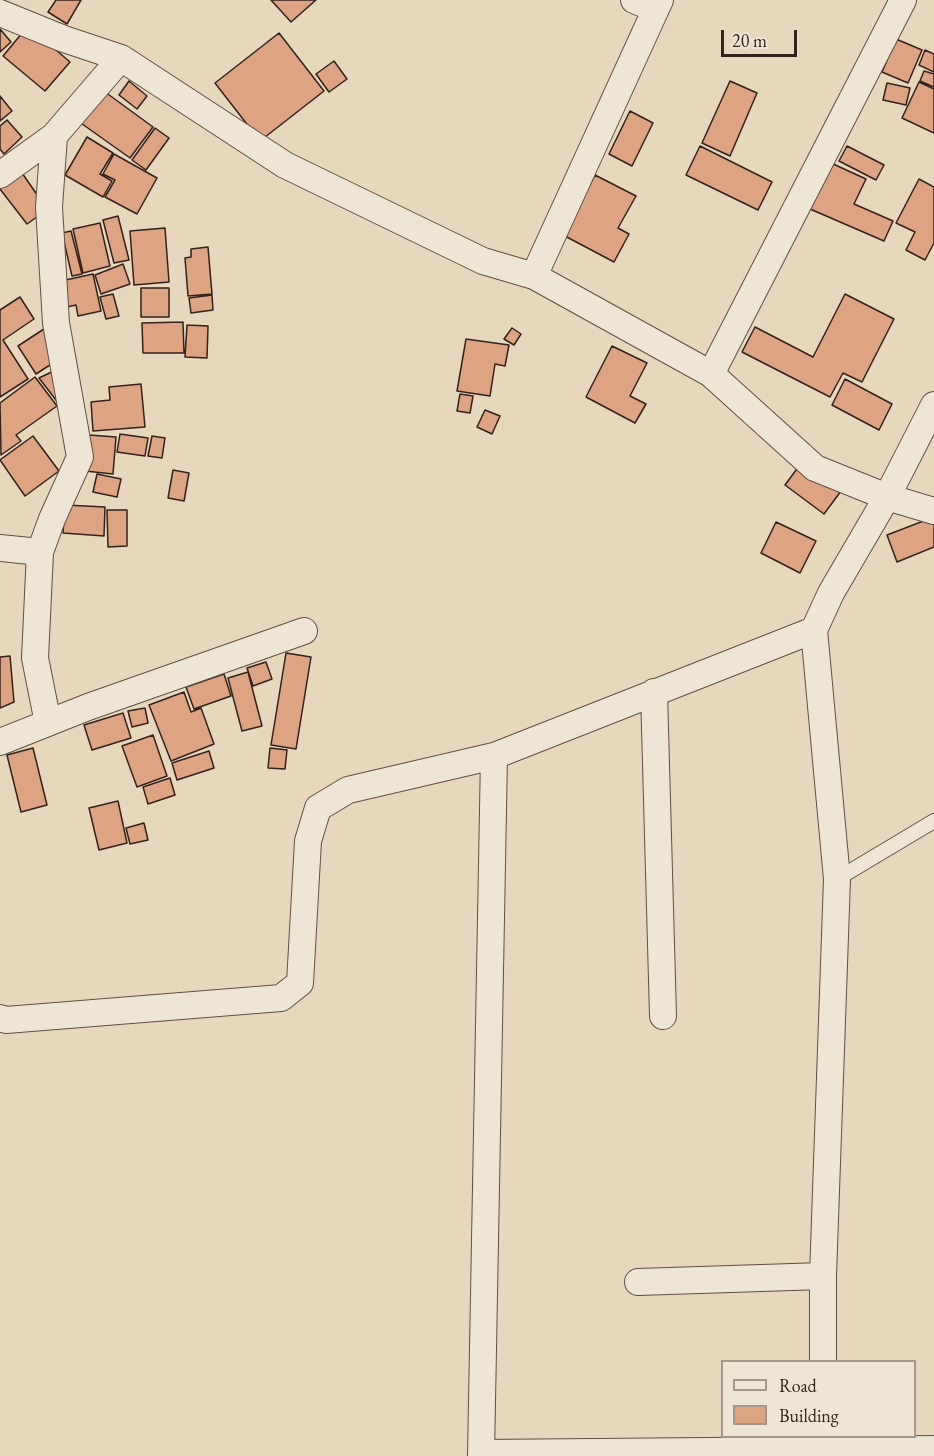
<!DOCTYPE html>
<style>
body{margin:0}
#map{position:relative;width:934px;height:1456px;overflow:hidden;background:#e7d7bd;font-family:"EB Garamond",serif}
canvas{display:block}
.legend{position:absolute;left:721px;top:1360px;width:195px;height:78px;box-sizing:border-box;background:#efe5d4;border:2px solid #a49789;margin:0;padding:8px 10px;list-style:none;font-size:18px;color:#342119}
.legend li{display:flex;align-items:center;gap:12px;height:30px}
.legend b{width:30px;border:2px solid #a49789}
.scale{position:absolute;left:721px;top:30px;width:76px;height:27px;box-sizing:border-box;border:3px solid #342119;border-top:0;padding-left:8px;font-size:18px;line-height:21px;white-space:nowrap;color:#342119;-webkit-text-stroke:4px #efe5d4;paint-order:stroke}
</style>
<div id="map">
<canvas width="934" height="1456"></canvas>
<ul class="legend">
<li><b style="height:8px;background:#efe5d4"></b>Road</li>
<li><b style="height:16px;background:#dda484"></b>Building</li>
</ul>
<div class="scale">20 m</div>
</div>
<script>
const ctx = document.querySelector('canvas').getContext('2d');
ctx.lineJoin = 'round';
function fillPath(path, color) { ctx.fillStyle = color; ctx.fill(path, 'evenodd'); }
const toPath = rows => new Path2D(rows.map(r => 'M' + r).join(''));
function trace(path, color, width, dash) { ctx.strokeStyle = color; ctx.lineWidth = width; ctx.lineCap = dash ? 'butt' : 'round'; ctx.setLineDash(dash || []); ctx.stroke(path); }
const building = toPath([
 [56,0,81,0,67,24,48,12,56,0],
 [271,0,316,0,291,22,271,0],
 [28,26,70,62,45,91,3,56,28,26],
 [0,29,11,42,0,52,0,29],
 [279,33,324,91,260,141,215,83,279,33],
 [896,39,922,50,908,83,882,72,896,39],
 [925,50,934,54,934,72,919,65,925,50],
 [334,61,347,79,329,92,316,74,334,61],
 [924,71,934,74,934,87,920,81,924,71],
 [129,81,147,96,137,109,119,95,129,81],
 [730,81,757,93,730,156,702,143,730,81],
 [919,82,934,89,934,133,902,118,919,82],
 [887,83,910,88,906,105,883,100,887,83],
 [101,89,153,127,130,158,78,121,101,89],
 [0,96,12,111,0,121,0,96],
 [630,111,653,123,632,166,609,154,630,111],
 [7,120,22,137,4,154,0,149,0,126,7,120],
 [155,128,169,138,146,170,132,160,155,128],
 [87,137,113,153,100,174,112,181,103,197,65,175,87,137],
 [700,146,772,182,758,210,686,175,700,146],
 [847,146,884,165,876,180,839,161,847,146],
 [114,154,157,178,137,214,105,197,115,180,103,174,114,154],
 [831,163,866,179,854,204,893,221,884,241,810,209,831,163],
 [20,170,40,199,41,214,27,224,0,189,0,186,20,170],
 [595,175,636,196,618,228,629,234,614,262,563,235,595,175],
 [919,179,934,187,934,243,925,260,906,250,915,232,896,223,919,179],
 [118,216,129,260,114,263,103,220,118,216],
 [100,223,110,266,83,273,73,229,100,223],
 [165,228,169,282,134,285,130,231,165,228],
 [71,231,82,274,72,276,62,233,71,231],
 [208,247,212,294,188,296,185,258,191,257,191,249,208,247],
 [123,264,130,284,101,294,95,275,123,264],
 [93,274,101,311,78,316,76,305,67,307,61,281,93,274],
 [141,288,169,288,169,317,141,317,141,288],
 [113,294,119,316,106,319,100,297,113,294],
 [845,294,894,319,862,382,843,373,830,397,742,352,755,327,813,357,845,294],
 [212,295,213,310,191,313,189,298,212,295],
 [20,297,34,319,3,340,28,379,0,397,0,310,20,297],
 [183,322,184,353,143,353,142,323,183,322],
 [187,325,208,326,207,358,185,357,187,325],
 [47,327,53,363,36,374,18,346,47,327],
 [512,328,521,334,514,345,504,339,512,328],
 [466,339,509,345,505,366,495,364,490,396,457,391,466,339],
 [612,346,647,363,630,396,646,404,635,423,586,397,612,346],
 [58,369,59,404,39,378,58,369],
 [35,377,57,406,16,435,21,441,1,455,0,403,35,377],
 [845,379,892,404,879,430,832,405,845,379],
 [141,384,145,427,93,431,91,402,110,400,109,387,141,384],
 [460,394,473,396,470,413,457,411,460,394],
 [485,410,500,416,492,434,477,427,485,410],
 [120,434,148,438,145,456,117,452,120,434],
 [89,435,116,437,113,474,85,471,89,435],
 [33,436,59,471,25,496,0,460,33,436],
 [152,436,165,438,162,458,148,456,152,436],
 [802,462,841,491,824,514,785,485,802,462],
 [173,470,189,473,184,501,168,498,173,470],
 [97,474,121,479,117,497,93,492,97,474],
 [65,505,105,507,104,536,63,533,65,505],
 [107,510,127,510,127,546,108,547,107,510],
 [934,517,934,547,897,562,887,535,934,517],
 [776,522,816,541,800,573,761,553,776,522],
 [286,653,311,657,296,749,271,745,286,653],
 [10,656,14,702,0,708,0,657,10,656],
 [266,662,272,679,253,686,247,668,266,662],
 [248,672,262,726,242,731,228,678,248,672],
 [224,674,231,696,194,709,186,687,224,674],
 [184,692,191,712,201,708,214,744,171,761,149,705,184,692],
 [145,708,148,723,132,727,128,711,145,708],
 [123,713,131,738,92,750,84,725,123,713],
 [153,735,167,776,137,787,122,746,153,735],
 [33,748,47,805,21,812,7,755,33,748],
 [270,748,287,750,285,769,268,768,270,748],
 [209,751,214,768,177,780,172,763,209,751],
 [170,778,175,795,148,804,143,787,170,778],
 [118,801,127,843,99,850,89,808,118,801],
 [144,823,148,840,130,844,126,828,144,823]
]);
fillPath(building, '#dda484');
trace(building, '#342119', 1.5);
const service = toPath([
 [837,879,934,821]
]);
const minor = toPath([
 [634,0,655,9],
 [0,13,64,39,121,58,285,165,483,261,534,276,711,374,815,468,887,497,934,511],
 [0,175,54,136,121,58],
 [534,276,660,0],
 [711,374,903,0],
 [0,548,40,552],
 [654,692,663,1016],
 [48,723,35,658,40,552,52,519,80,457,56,323,49,207,54,136],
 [0,742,88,707,304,631],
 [0,1018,6,1020,281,998,300,983,308,841,318,808,348,790,494,756,814,630],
 [638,1282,823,1276],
 [823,1362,823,1276,837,879,814,630,831,593,887,497,934,405],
 [481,1453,934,1449],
 [481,1456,494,756]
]);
trace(service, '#614e42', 16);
trace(minor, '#614e42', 28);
trace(service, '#efe5d4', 14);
trace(minor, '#efe5d4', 26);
</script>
